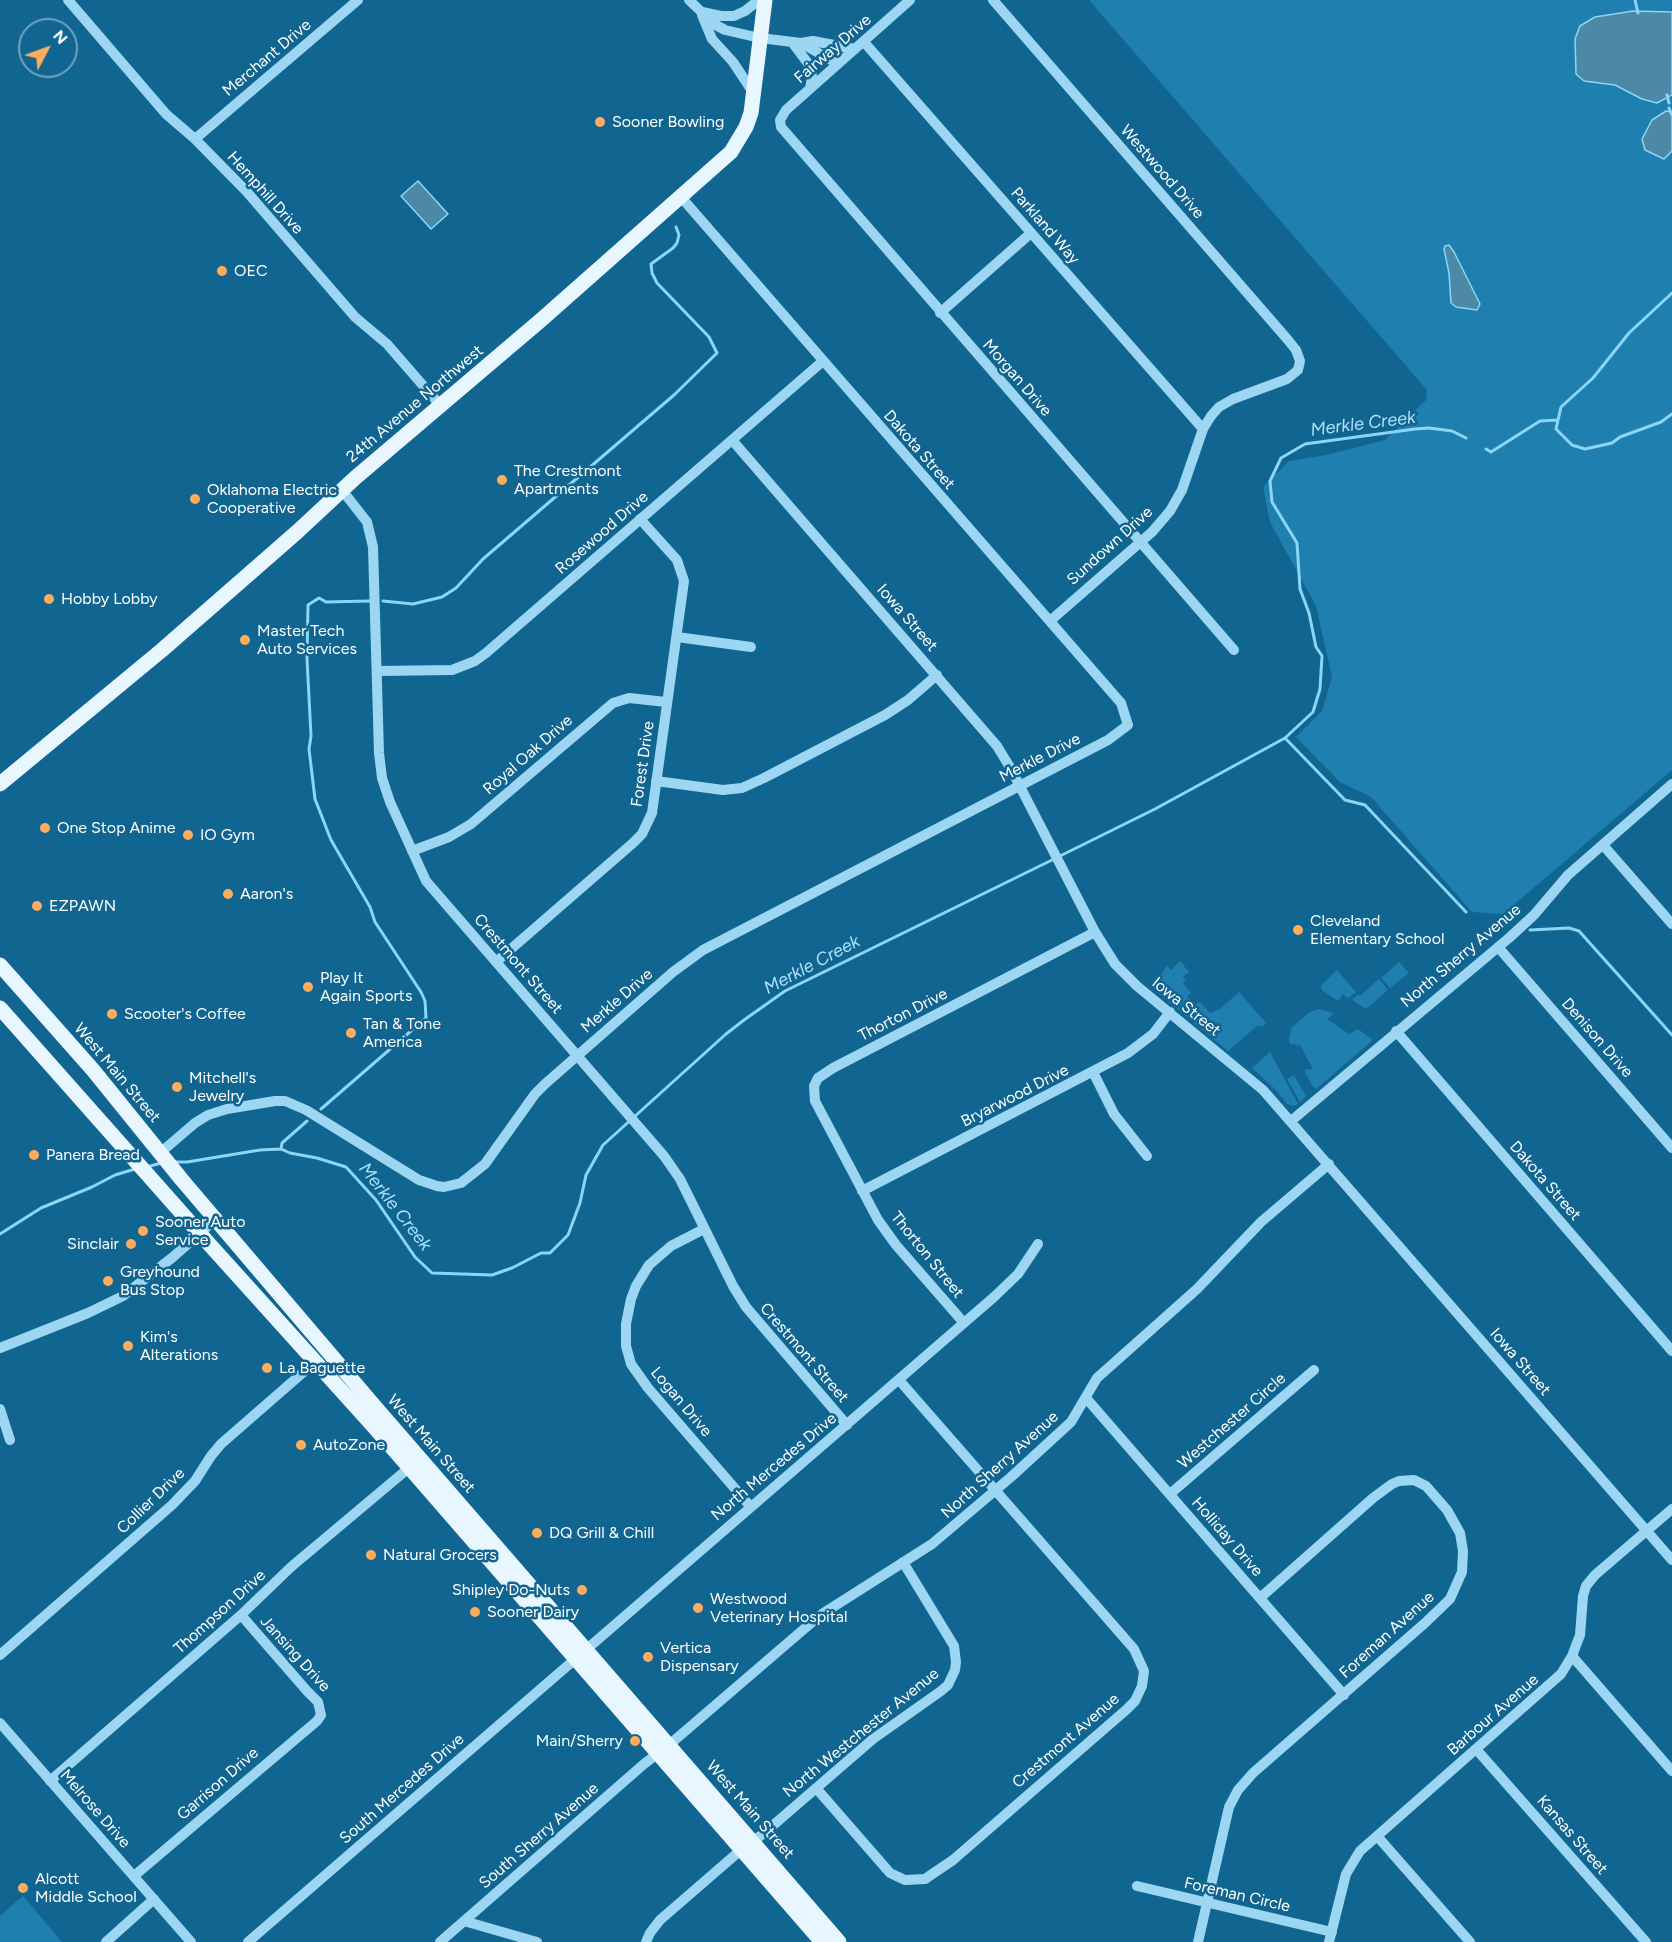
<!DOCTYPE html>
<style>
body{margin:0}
#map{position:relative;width:1672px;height:1942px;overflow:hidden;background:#116591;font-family:Figtree,sans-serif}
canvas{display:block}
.north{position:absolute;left:18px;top:18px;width:60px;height:60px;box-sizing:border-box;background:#116591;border:2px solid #70a3bd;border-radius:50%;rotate:49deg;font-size:16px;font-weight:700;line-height:24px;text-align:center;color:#fff}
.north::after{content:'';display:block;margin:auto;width:21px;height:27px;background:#ffac5d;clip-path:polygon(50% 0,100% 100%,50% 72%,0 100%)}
</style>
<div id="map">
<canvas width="1672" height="1942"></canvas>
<div class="north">N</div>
</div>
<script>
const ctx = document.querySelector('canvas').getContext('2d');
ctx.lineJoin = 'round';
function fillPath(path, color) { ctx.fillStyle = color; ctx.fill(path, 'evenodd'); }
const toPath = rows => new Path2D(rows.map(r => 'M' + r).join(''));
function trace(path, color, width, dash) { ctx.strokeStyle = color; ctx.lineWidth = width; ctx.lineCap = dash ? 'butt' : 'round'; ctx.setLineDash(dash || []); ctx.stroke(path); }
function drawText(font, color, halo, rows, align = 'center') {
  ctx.font = font + ' Figtree,sans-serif'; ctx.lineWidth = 5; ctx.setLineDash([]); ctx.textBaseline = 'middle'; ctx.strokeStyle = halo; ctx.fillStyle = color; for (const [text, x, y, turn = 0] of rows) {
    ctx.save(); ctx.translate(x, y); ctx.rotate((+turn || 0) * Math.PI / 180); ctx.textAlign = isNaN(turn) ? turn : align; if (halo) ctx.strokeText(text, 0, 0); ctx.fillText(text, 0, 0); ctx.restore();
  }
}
fillPath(toPath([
 [1089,0,1672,0,1672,770,1503,914,1472,912,1371,797,1340,782,1296,737,1322,711,1332,677,1316,606,1270,522,1263,487,1289,461,1326,455,1385,440,1426,400,1427,390],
 [1180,961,1189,972,1183,977,1186,981,1183,983,1191,993,1187,996,1195,1005,1200,1002,1210,1013,1221,1008,1239,992,1266,1023,1263,1026,1257,1026,1228,1051,1152,988,1167,966,1171,970],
 [1399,962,1409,973,1390,988,1381,978],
 [1337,970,1356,992,1348,998,1343,994,1338,1001,1322,990,1321,986],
 [1379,979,1388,990,1366,1009,1352,1000,1358,994,1360,996],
 [1319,1009,1334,1013,1327,1019,1349,1034,1358,1029,1373,1040,1316,1089,1312,1085,1304,1070,1312,1069,1312,1067,1300,1045,1290,1044,1289,1038,1292,1027,1310,1012],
 [1270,1052,1298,1104,1294,1106,1287,1104,1278,1092,1252,1068],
 [1294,1075,1306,1096,1300,1102,1287,1079],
 [23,1896,62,1942,0,1942,0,1916]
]), '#1f7fae');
const water = toPath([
 [1633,11,1672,12,1672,95,1657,103,1642,99,1615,85,1584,81,1576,74,1575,39,1580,26,1595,17,1633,11],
 [1666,111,1672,112,1672,151,1664,159,1645,150,1642,139,1652,120,1666,111],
 [418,181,448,214,431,229,401,196,418,181],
 [1449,245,1454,252,1480,304,1477,310,1456,307,1451,303,1449,273,1444,249,1445,246,1449,245]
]);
fillPath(water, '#4c89a7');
trace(water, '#8dd5f6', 1.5);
trace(toPath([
 [1635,0,1638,13],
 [1667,95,1669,103],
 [1669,108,1672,115],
 [1672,293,1629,333,1593,378,1561,407,1556,429,1572,445,1585,449,1612,443,1620,437,1661,422,1672,414],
 [1486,449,1491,452,1540,421,1557,420],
 [383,601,413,604,442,597,456,588,483,559,674,395,717,353,709,337,657,283,652,273,651,264,673,248,677,243,679,235,676,227],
 [1285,738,1345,800,1365,805,1466,912],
 [1060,856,1155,809,1285,738,1313,712,1320,689,1322,656,1316,647,1309,613,1300,589,1297,543,1272,502,1270,481,1281,458,1305,444,1415,429,1429,428,1452,431,1466,438],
 [1530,930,1569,928,1579,931,1672,1035],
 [321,1109,426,1018,425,1001,421,992,375,922,370,907,331,840,315,799,309,749,311,736,307,659,308,605,319,598,326,602,369,601],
 [281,1149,282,1143,307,1121],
 [174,1162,187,1162,260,1150,281,1149,290,1153,317,1158,346,1167,376,1200,415,1257,432,1273,492,1275,512,1268,541,1253,550,1253,568,1235,580,1203,586,1175,603,1145,726,1034,744,1020,785,991,1054,859],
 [147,1167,161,1163],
 [0,1234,41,1208,92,1187,115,1175,135,1169]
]), '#8dd5f6', 3);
trace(toPath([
 [68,0,166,114,195,139,247,192,355,317,387,344,440,405],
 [689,0,714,24,725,30,760,38,801,43,813,41,855,49],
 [910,0,786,110,780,120,781,127,1234,650],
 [993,0,1288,340,1296,350,1300,361,1298,370,1287,379,1233,399,1219,407,1211,416,1203,429,1182,490,1170,511,1152,532,1050,621],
 [702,12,721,16,734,16,745,11,759,0],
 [702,15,712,39,733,62,754,94],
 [792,42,810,66,812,77,810,89],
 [864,42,1203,429],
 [801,43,838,64],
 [195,139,358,0],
 [940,313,1031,233],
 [732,440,997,746,1011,769,1095,932,1115,964,1137,986,1263,1090,1672,1560],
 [342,490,367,522,373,547,379,753,382,778,390,802,426,881,664,1156,680,1179,733,1286,746,1307,847,1425],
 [677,637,751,647],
 [377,671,452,670,475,661,486,653,823,361],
 [656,781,723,790,742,788,764,778,885,715,908,700,937,675],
 [1603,845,1672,924],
 [412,851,449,837,471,824,613,703,629,698,666,702],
 [1498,947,1672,1148],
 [496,962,633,843,642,834,652,813,684,581,677,560,640,519],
 [1396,1031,1672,1351],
 [1093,1072,1114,1114,1147,1156],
 [1291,1121,1509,938,1534,915,1568,875,1672,784],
 [160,1153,195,1123,208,1115,227,1109,275,1101,285,1101,306,1110,419,1180,437,1186,444,1187,461,1183,485,1164,535,1094,545,1084,673,972,703,950,1108,740,1128,725,1121,703,681,197],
 [862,1191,1128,1053,1153,1034,1170,1012],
 [704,1229,671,1246,649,1265,636,1286,631,1299,626,1324,626,1346,631,1364,648,1388,750,1506],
 [964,1323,896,1245,878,1220,815,1101,814,1086,818,1078,833,1068,1095,932],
 [0,1348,88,1313,123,1296,173,1257,216,1219],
 [1086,1398,1344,1695],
 [0,1409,10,1440],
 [1170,1494,1314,1370],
 [0,1655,172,1505,195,1481,211,1456,221,1444,315,1362],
 [1572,1656,1672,1771],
 [0,1723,191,1942],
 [1476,1749,1646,1942],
 [50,1781,241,1615,291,1567,410,1467],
 [816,1788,890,1873,905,1880,925,1879,953,1860,1126,1710,1135,1701,1142,1686,1144,1671,1134,1649,899,1380],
 [1377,1836,1470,1942],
 [134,1876,317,1721,321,1715,318,1702,307,1691,241,1615],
 [1137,1886,1332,1932],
 [464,1921,537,1942],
 [106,1942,154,1899],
 [248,1942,994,1297,1018,1274,1038,1244],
 [440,1942,644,1764,669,1745,804,1629,822,1614,932,1544,1011,1477,1071,1422,1097,1378,1197,1289,1261,1222,1329,1164],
 [646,1942,650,1933,660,1920,742,1849,763,1834,873,1739,941,1691,948,1685,955,1670,956,1662,954,1646,903,1562],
 [1198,1942,1229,1807,1238,1790,1253,1773,1425,1623,1450,1599,1462,1572,1463,1551,1460,1533,1447,1510,1426,1486,1414,1480,1399,1481,1392,1484,1373,1498,1260,1598],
 [1329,1942,1346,1874,1360,1851,1561,1674,1572,1656,1580,1635,1583,1596,1586,1586,1595,1575,1672,1509]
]), '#9cd6f3', 10);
trace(toPath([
 [0,784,162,650,297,532,355,478,541,320,731,152,746,127,751,113,765,0],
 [0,965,93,1070,182,1180,371,1402,839,1942],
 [0,1008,210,1245,375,1428,822,1942]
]), '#e7f6ff', 15);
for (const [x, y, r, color] of [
 [600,122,6,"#ffac5d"],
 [222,271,6,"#ffac5d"],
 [502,480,6,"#ffac5d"],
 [195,499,6,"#ffac5d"],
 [49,599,6,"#ffac5d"],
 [245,640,6,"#ffac5d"],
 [45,828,6,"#ffac5d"],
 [188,835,6,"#ffac5d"],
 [228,894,6,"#ffac5d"],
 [37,906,6,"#ffac5d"],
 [1298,930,6,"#ffac5d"],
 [308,987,6,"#ffac5d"],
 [112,1014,6,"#ffac5d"],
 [351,1033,6,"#ffac5d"],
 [177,1087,6,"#ffac5d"],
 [34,1155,6,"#ffac5d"],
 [143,1231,6,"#ffac5d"],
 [131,1244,6,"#ffac5d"],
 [108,1281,6,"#ffac5d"],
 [128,1346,6,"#ffac5d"],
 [267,1368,6,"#ffac5d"],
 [301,1445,6,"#ffac5d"],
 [537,1533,6,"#ffac5d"],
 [371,1555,6,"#ffac5d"],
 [582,1590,6,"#ffac5d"],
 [698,1608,6,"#ffac5d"],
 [475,1612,6,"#ffac5d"],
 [648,1657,6,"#ffac5d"],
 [635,1741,6,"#ffac5d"],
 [23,1888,6,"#ffac5d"]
]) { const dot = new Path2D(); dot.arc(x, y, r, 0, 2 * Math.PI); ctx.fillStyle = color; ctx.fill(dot); trace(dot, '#116591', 2); }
drawText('16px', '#fff', '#116591', [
 ["Fairway Drive",833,49,-41],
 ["Merchant Drive",267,58,-40],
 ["Westwood Drive",1162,172,49],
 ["Hemphill Drive",265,193,48],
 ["Parkland Way",1045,226,49],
 ["Morgan Drive",1017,378,49],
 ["24th Avenue Northwest",415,404,-40],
 ["Dakota Street",919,450,49],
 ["Rosewood Drive",602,533,-41],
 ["Sundown Drive",1110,546,-42],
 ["Iowa Street",907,618,49],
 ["Royal Oak Drive",528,755,-41],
 ["Merkle Drive",1040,758,-27],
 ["Forest Drive",643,764,-82],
 ["North Sherry Avenue",1461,956,-40],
 ["Crestmont Street",518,964,49],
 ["Merkle Drive",617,1001,-41],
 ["Iowa Street",1186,1007,39],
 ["Thorton Drive",903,1015,-27],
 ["Denison Drive",1597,1038,49],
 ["West Main Street",117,1073,50],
 ["Bryarwood Drive",1015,1096,-27],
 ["Dakota Street",1545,1181,49],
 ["Thorton Street",927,1255,51],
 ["Crestmont Street",804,1353,49],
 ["Iowa Street",1520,1362,49],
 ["Logan Drive",681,1402,50],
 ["Westchester Circle",1232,1421,-41],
 ["West Main Street",431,1444,49],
 ["North Sherry Avenue",1000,1465,-42],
 ["North Mercedes Drive",774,1467,-40],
 ["Collier Drive",151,1501,-44],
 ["Holliday Drive",1227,1537,49],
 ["Thompson Drive",220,1612,-42],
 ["Foreman Avenue",1387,1635,-42],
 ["Jansing Drive",295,1654,48],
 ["Barbour Avenue",1493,1715,-41],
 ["North Westchester Avenue",861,1733,-39],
 ["Crestmont Avenue",1066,1741,-41],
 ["Garrison Drive",218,1784,-41],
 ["South Mercedes Drive",402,1789,-41],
 ["Melrose Drive",95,1809,49],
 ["West Main Street",750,1810,49],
 ["Kansas Street",1572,1835,49],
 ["South Sherry Avenue",539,1836,-41],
 ["Foreman Circle",1237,1895,13]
]);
drawText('16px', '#fff', '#116591', [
 ["Sooner Bowling",612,122],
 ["OEC",234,271],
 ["The Crestmont",514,471],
 ["Apartments",514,489],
 ["Oklahoma Electric",207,490],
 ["Cooperative",207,508],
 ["Hobby Lobby",61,599],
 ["Master Tech",257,631],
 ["Auto Services",257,649],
 ["One Stop Anime",57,828],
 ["IO Gym",200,835],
 ["Aaron's",240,894],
 ["EZPAWN",49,906],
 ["Cleveland",1310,921],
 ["Elementary School",1310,939],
 ["Play It",320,978],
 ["Again Sports",320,996],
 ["Scooter's Coffee",124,1014],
 ["Tan & Tone",363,1024],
 ["America",363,1042],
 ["Mitchell's",189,1078],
 ["Jewelry",189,1096],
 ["Panera Bread",46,1155],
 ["Sooner Auto",155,1222],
 ["Service",155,1240],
 ["Sinclair",119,1244,"right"],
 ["Greyhound",120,1272],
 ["Bus Stop",120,1290],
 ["Kim's",140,1337],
 ["Alterations",140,1355],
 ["La Baguette",279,1368],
 ["AutoZone",313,1445],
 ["DQ Grill & Chill",549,1533],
 ["Natural Grocers",383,1555],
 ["Shipley Do-Nuts",570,1590,"right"],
 ["Westwood",710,1599],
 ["Veterinary Hospital",710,1617],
 ["Sooner Dairy",487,1612],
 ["Vertica",660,1648],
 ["Dispensary",660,1666],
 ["Main/Sherry",623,1741,"right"],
 ["Alcott",35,1879],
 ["Middle School",35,1897]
], 'left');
drawText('italic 18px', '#ace1fa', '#116591', [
 ["Merkle Creek",1363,424,-7],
 ["Merkle Creek",812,965,-28],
 ["Merkle Creek",395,1207,52]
]);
</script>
